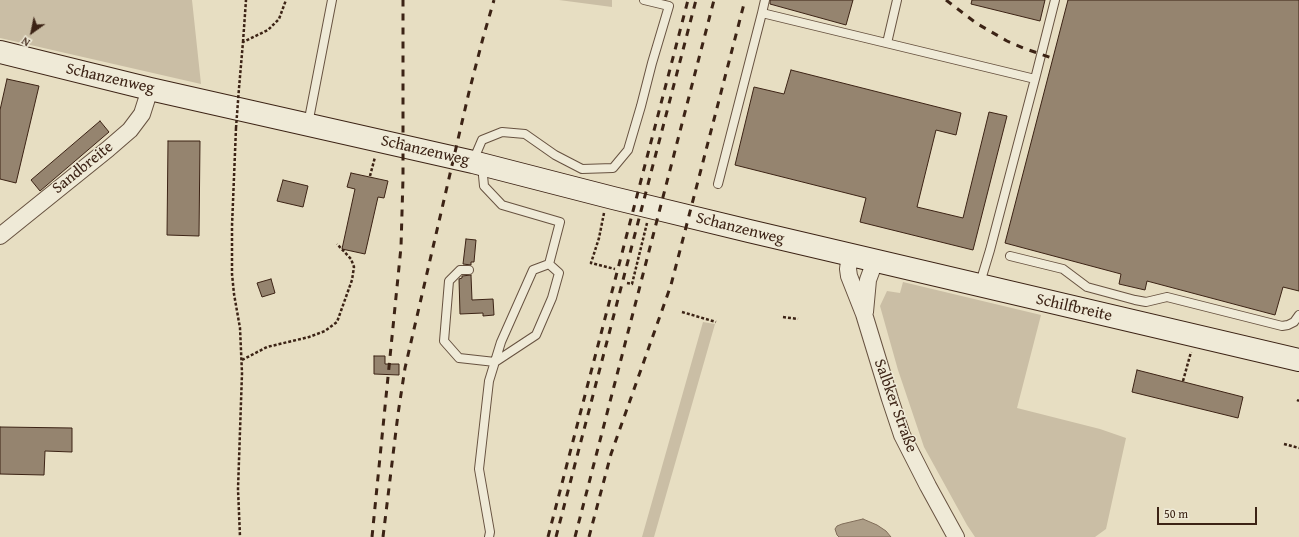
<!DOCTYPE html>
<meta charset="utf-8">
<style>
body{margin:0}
#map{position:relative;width:1299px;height:537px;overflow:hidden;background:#e7dec2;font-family:"Gentium Book Plus",serif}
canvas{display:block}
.north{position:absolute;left:12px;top:12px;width:40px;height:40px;-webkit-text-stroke:3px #efead7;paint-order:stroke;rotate:213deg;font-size:11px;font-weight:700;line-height:16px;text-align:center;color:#3c2315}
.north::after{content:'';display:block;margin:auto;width:14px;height:18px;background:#3c2315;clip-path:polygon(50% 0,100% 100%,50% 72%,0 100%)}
.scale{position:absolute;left:1157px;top:507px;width:100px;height:18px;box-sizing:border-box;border:2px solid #3c2315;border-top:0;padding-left:5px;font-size:12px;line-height:14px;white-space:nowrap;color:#3c2315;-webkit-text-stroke:3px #efead7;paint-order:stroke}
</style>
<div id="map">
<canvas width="1299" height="537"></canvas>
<div class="north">N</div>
<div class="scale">50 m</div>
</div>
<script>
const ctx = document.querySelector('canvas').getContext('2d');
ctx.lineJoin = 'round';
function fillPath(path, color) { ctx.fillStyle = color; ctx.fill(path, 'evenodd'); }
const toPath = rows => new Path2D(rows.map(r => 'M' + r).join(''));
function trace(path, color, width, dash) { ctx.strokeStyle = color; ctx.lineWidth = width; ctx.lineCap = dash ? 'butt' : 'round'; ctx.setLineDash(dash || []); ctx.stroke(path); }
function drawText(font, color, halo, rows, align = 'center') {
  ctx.font = font + ' "Gentium Book Plus",serif'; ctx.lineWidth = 3; ctx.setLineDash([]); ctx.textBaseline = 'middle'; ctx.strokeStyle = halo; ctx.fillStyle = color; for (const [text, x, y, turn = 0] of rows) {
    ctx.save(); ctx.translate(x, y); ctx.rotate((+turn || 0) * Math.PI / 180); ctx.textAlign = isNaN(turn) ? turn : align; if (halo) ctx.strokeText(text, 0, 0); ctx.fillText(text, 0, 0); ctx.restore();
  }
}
fillPath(toPath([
 [0,0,192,0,201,84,0,38],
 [559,0,612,0,612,7],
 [903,282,1041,315,1017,408,1100,429,1126,438,1106,529,1095,537,975,537,967,525,924,447,898,370,880,306,887,291,900,293],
 [703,322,715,324,654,537,642,537]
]), '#cabea5');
const water = toPath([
 [863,519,877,525,886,531,891,537,839,537,837,535,835,529,837,526,842,524,863,519]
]);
fillPath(water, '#ad9e87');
trace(water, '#806d59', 1);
const building = toPath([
 [770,0,853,0,846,25,770,4,770,0],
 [972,0,1045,0,1040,21,971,4,972,0],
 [1068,0,1299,0,1299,291,1283,287,1275,315,1147,281,1145,290,1119,284,1121,274,1005,243,1068,0],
 [791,70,961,113,956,135,936,130,917,207,963,218,989,112,1007,116,973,250,860,222,866,198,735,165,754,87,784,94,791,70],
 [7,79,39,86,16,183,0,179,0,110,7,79],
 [100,121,109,132,40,191,31,180,100,121],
 [168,141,200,141,199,236,167,235,168,141],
 [351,173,388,181,384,198,378,197,365,254,342,249,355,189,347,187,351,173],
 [283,180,308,186,303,207,277,201,283,180],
 [466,239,476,240,474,262,471,262,471,265,463,264,466,239],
 [471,275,472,300,493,299,494,315,483,316,483,313,460,314,459,279,462,278,462,276,471,275],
 [271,279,275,293,262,297,257,283,271,279],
 [374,356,385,356,385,364,399,364,399,375,374,374,374,356],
 [1137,370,1243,397,1238,418,1132,392,1137,370],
 [0,427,72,428,72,452,45,451,44,475,0,474,0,427]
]);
fillPath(building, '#95846f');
trace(building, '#3c2315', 1);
const lane = toPath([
 [762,13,765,0],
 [887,43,897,0],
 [1035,79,1055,0],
 [308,124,332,0],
 [473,161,482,140,502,132,525,134,555,155,582,169,613,168,628,150,641,106,652,63,669,6,644,0],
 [482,165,484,186,502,205,560,222,549,264],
 [718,184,762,13,1035,79,990,250,980,283],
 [1010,256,1063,269,1087,287,1135,300,1146,302,1167,297,1282,326,1288,325,1294,322,1299,315],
 [469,270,460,270,449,281,444,341,459,358,495,362,536,335,552,298,559,273,549,264],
 [489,537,490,532,479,469,489,381,501,342,533,270,549,264]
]);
const street = toPath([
 [0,236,108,149,130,130,142,114,150,89],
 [850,255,848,269,849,276,864,314,890,399,902,435,928,486,956,537],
 [865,312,868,280,875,261]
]);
const secondary = toPath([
 [0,52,150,89,473,162,613,198,749,231,1299,360]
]);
trace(lane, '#675240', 10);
trace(street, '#675240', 18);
trace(secondary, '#3c2315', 24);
trace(toPath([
 [243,42,246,0],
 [239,88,243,42,268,30,279,19,286,0],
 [236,128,232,226,232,274,234,294,240,328,242,373,238,489,240,537],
 [370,176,375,157],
 [604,213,599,238,591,263,615,269],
 [627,283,632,284,647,223],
 [682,312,716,322],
 [783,317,798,319],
 [242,360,267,347,309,337,325,331,337,322,352,280,354,267,351,259,337,244],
 [1183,381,1191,352],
 [1297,400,1299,401],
 [1284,444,1299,448]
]), '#3c2315', 2.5, [3, 2]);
trace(lane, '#efead7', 8);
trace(street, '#efead7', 16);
trace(secondary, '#efead7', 22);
trace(toPath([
 [946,0,976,23,1007,41,1023,48,1052,58],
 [372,537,401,247,403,178,403,0],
 [383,537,398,414,405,368,469,92,483,38,494,0],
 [548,537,688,0],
 [556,537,696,0],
 [575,537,714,0],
 [589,537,611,454,671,285,745,0]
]), '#3c2315', 3, [7, 7]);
trace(toPath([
 [236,128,239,88]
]), '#3c2315', 2.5, [3, 2]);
drawText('16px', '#3c2315', '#efead7', [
 ["Schanzenweg",110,79,13],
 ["Schanzenweg",425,151,13],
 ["Sandbreite",83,168,-39],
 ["Schanzenweg",740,229,14],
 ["Schilfbreite",1074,308,13],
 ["Salbker Straße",895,406,70]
]);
</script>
